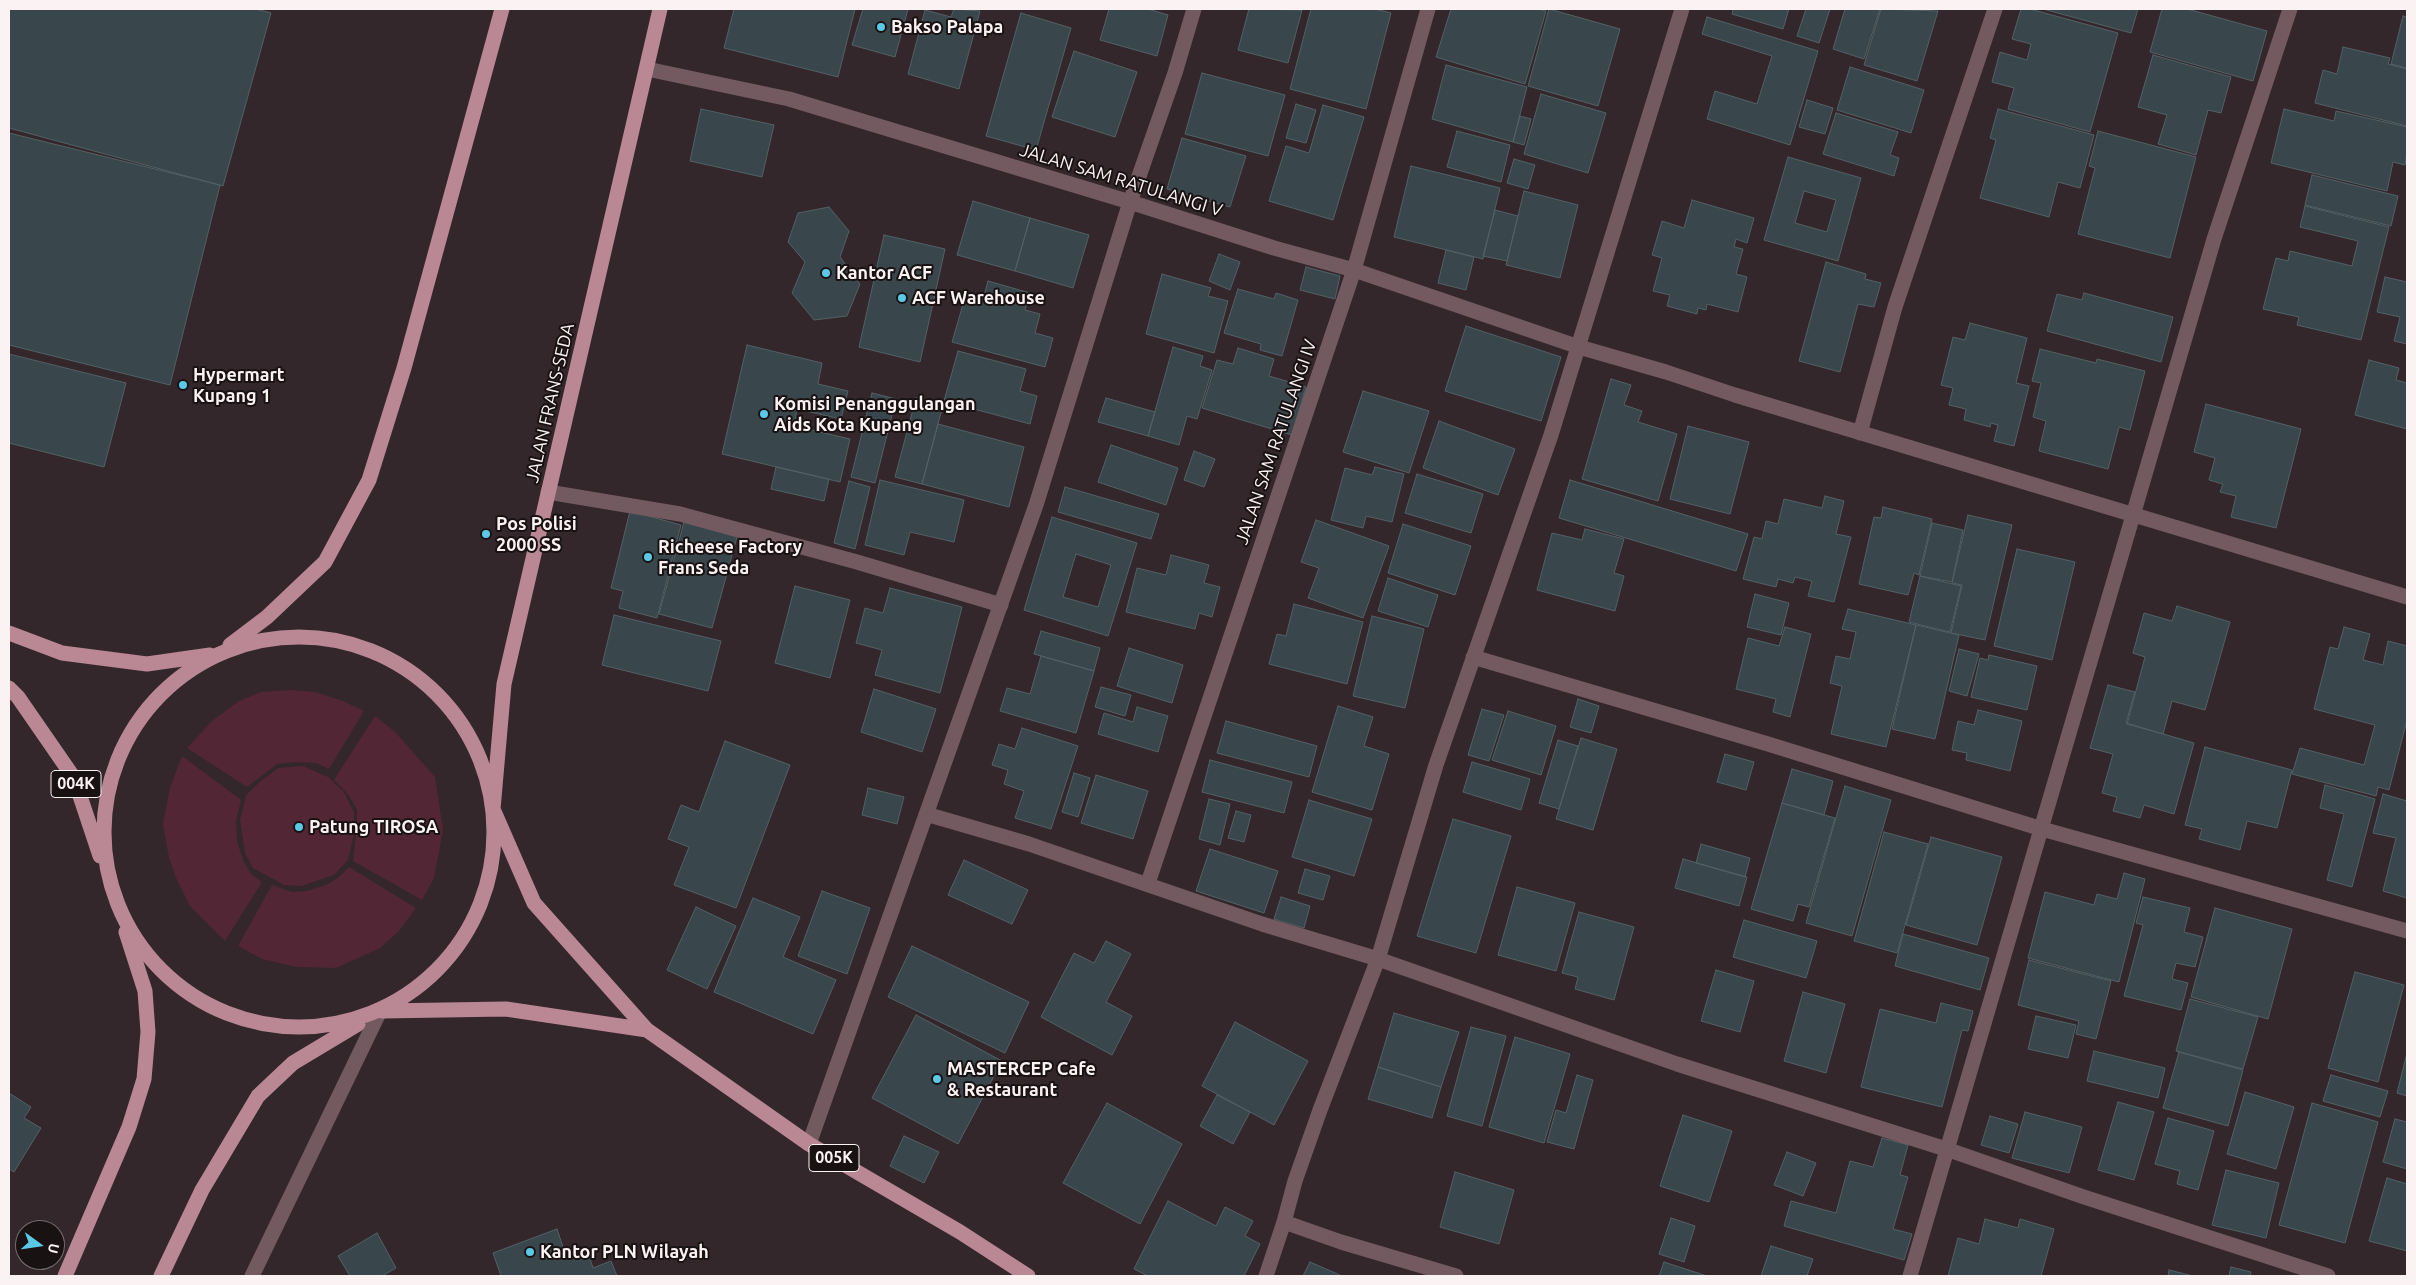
<!DOCTYPE html>
<style>
body{margin:0}
#map{position:relative;width:2416px;height:1285px;overflow:hidden;background:#34272b;font-family:Ubuntu,sans-serif}
canvas{display:block}
.frame{position:absolute;inset:0;border:10px solid #fbf2f4;pointer-events:none}
.north{position:absolute;left:15px;top:1220px;width:50px;height:50px;box-sizing:border-box;background:#181213;border:1px solid #736c6d;border-radius:50%;rotate:104deg;font-size:14px;font-weight:700;line-height:20px;text-align:center;color:#fbf2f4}
.north::after{content:'';display:block;margin:auto;width:18px;height:22px;background:#5bc8e6;clip-path:polygon(50% 0,100% 100%,50% 72%,0 100%)}
</style>
<div id="map">
<canvas width="2416" height="1285"></canvas>
<div class="frame"></div>
<div class="north">U</div>
</div>
<script>
const ctx = document.querySelector('canvas').getContext('2d');
ctx.lineJoin = 'round';
function fillPath(path, color) { ctx.fillStyle = color; ctx.fill(path, 'evenodd'); }
const toPath = rows => new Path2D(rows.map(r => 'M' + r).join(''));
function trace(path, color, width, dash) { ctx.strokeStyle = color; ctx.lineWidth = width; ctx.lineCap = dash ? 'butt' : 'round'; ctx.setLineDash(dash || []); ctx.stroke(path); }
function drawText(font, color, halo, rows, align = 'center') {
  ctx.font = font + ' Ubuntu,sans-serif'; ctx.lineWidth = 4; ctx.setLineDash([]); ctx.textBaseline = 'middle'; ctx.strokeStyle = halo; ctx.fillStyle = color; for (const [text, x, y, turn = 0] of rows) {
    ctx.save(); ctx.translate(x, y); ctx.rotate((+turn || 0) * Math.PI / 180); ctx.textAlign = isNaN(turn) ? turn : align; if (halo) ctx.strokeText(text, 0, 0); ctx.fillText(text, 0, 0); ctx.restore();
  }
}
fillPath(toPath([
 [290,690,315,692,343,701,364,711,329,769,316,763,295,762,277,764,247,787,187,748,212,721,239,701,261,692],
 [375,716,395,732,435,777,443,830,434,878,422,900,353,861,357,826,357,810,348,794,334,780],
 [182,756,241,800,236,821,237,841,243,860,251,874,262,882,225,941,190,906,177,880,169,858,163,824,170,788],
 [303,766,328,777,344,792,354,812,354,833,348,860,334,875,301,886,284,885,253,868,245,853,240,820,246,795,261,781,278,768],
 [349,867,416,908,399,931,380,948,336,968,296,967,262,959,238,946,272,885,292,892,307,891,326,885,338,878]
]), '#522634');
const building = toPath([
 [9,9,256,9,271,13,223,186,9,128,9,9],
 [734,9,855,9,838,77,724,48,734,9],
 [863,9,908,9,895,57,852,45,863,9],
 [954,9,980,11,959,89,908,74,925,10,951,17,954,9],
 [1109,9,1148,9,1168,15,1157,56,1100,40,1109,9],
 [1249,9,1302,10,1288,63,1238,50,1249,9],
 [1311,9,1375,9,1391,13,1366,109,1290,89,1311,9],
 [1451,9,1538,9,1546,11,1525,84,1436,57,1451,9],
 [1549,9,1620,29,1598,106,1528,86,1549,9],
 [1733,9,1789,9,1783,29,1732,14,1733,9],
 [1806,9,1830,9,1819,43,1797,36,1806,9],
 [1845,9,1880,9,1864,59,1833,49,1845,9],
 [1881,9,1938,11,1917,81,1864,65,1881,9],
 [2021,9,2030,9,2118,33,2090,132,2008,109,2014,88,1992,82,2000,52,2027,60,2031,44,2012,39,2021,9],
 [2043,9,2138,9,2131,33,2043,9],
 [2162,9,2187,9,2267,31,2253,81,2150,52,2162,9],
 [1021,13,1071,28,1036,150,986,136,1021,13],
 [2403,16,2407,17,2407,68,2391,64,2403,16],
 [1707,17,1818,51,1790,145,1707,119,1715,91,1757,104,1772,56,1702,34,1707,17],
 [2343,47,2390,58,2388,64,2407,69,2407,126,2315,103,2323,70,2337,74,2343,47],
 [1074,51,1137,72,1115,137,1052,117,1074,51],
 [2153,55,2231,77,2221,113,2208,110,2196,155,2158,144,2167,115,2138,107,2153,55],
 [1446,65,1527,87,1513,142,1432,119,1446,65],
 [1850,67,1924,90,1911,133,1837,110,1850,67],
 [1202,73,1285,95,1268,156,1185,134,1202,73],
 [1541,94,1606,113,1588,173,1524,154,1541,94],
 [1807,100,1833,108,1825,134,1799,127,1807,100],
 [1296,104,1316,110,1306,143,1286,138,1296,104],
 [1323,105,1364,117,1333,220,1269,201,1286,146,1309,153,1323,105],
 [701,109,774,125,762,177,690,161,701,109],
 [1998,109,2094,135,2080,188,2058,182,2049,217,1980,198,1996,140,1990,138,1998,109],
 [2284,109,2334,121,2336,111,2407,127,2407,154,2405,165,2393,162,2387,191,2271,163,2284,109],
 [1836,113,1898,132,1890,155,1899,158,1894,176,1823,154,1836,113],
 [1520,116,1531,119,1524,145,1513,142,1520,116],
 [1457,131,1510,145,1501,182,1447,167,1457,131],
 [2098,131,2196,157,2170,258,2078,234,2095,168,2089,166,2098,131],
 [9,133,220,185,170,385,9,345,9,133],
 [1182,138,1246,156,1230,207,1167,189,1182,138],
 [1788,157,1861,178,1838,261,1764,240,1788,157],
 [1804,191,1836,200,1827,232,1795,223,1804,191],
 [1514,159,1535,165,1528,189,1507,183,1514,159],
 [1411,166,1500,188,1483,259,1394,237,1411,166],
 [2312,175,2398,196,2391,226,2305,205,2312,175],
 [1524,191,1578,205,1560,278,1506,265,1524,191],
 [1692,200,1754,218,1747,243,1736,239,1734,247,1743,249,1736,274,1747,277,1738,312,1707,304,1706,310,1698,308,1697,314,1667,306,1670,295,1653,291,1662,258,1652,255,1662,221,1684,228,1692,200],
 [973,201,1030,218,1015,271,957,255,973,201],
 [2305,206,2389,227,2361,340,2297,325,2299,317,2263,309,2276,258,2288,261,2290,251,2352,266,2358,241,2300,227,2305,206],
 [829,207,849,231,840,257,860,284,847,316,814,320,792,293,805,262,788,242,798,213,829,207],
 [1495,210,1518,216,1507,261,1483,256,1495,210],
 [1030,218,1089,235,1073,288,1015,271,1030,218],
 [884,235,945,249,920,362,859,347,884,235],
 [1446,250,1474,257,1466,290,1438,283,1446,250],
 [1219,254,1240,262,1230,290,1209,281,1219,254],
 [1826,262,1866,274,1865,279,1881,283,1874,307,1858,304,1840,372,1799,361,1826,262],
 [1306,267,1340,276,1335,299,1300,290,1306,267],
 [1162,274,1211,288,1208,296,1228,301,1214,353,1146,334,1162,274],
 [2385,277,2407,282,2407,344,2394,341,2400,317,2377,312,2385,277],
 [988,281,1030,293,1025,310,1040,314,1035,333,1053,338,1045,367,952,342,966,294,983,299,988,281],
 [1238,289,1274,299,1276,293,1298,300,1282,356,1260,350,1261,344,1224,333,1238,289],
 [2084,293,2173,317,2161,362,2047,331,2057,294,2082,300,2084,293],
 [1970,323,2027,338,2016,383,2029,386,2014,446,1994,441,1998,425,1991,423,1990,427,1964,420,1966,409,1949,405,1953,388,1941,385,1953,337,1965,340,1970,323],
 [1466,326,1561,357,1541,421,1445,391,1466,326],
 [747,345,822,363,818,384,848,391,841,419,797,409,794,426,850,439,840,482,722,454,747,345],
 [1173,347,1203,356,1200,366,1212,370,1197,419,1187,416,1179,445,1148,436,1173,347],
 [1238,348,1274,359,1269,376,1306,387,1292,435,1202,408,1217,360,1233,364,1238,348],
 [2040,349,2096,363,2097,359,2145,371,2130,430,2119,427,2108,469,2039,451,2046,421,2033,417,2041,383,2032,381,2040,349],
 [958,351,1026,369,1020,391,1037,396,1030,424,944,401,958,351],
 [9,354,126,383,104,467,9,443,9,354],
 [2369,360,2399,368,2396,380,2407,383,2407,429,2355,415,2369,360],
 [1611,379,1631,385,1624,405,1642,411,1638,422,1677,434,1658,501,1582,479,1611,379],
 [1363,391,1429,411,1409,473,1343,452,1363,391],
 [872,393,896,399,875,483,851,477,872,393],
 [916,398,943,405,922,484,895,477,916,398],
 [1106,398,1155,412,1148,436,1098,422,1106,398],
 [2206,404,2301,429,2276,528,2231,517,2236,496,2220,492,2223,484,2209,480,2215,458,2194,452,2206,404],
 [1439,421,1515,449,1498,495,1423,468,1439,421],
 [938,424,1024,447,1009,507,922,484,938,424],
 [1688,426,1749,442,1730,514,1670,499,1688,426],
 [1111,445,1178,468,1166,505,1098,482,1111,445],
 [1194,451,1215,459,1204,487,1184,480,1194,451],
 [776,467,829,479,824,501,771,489,776,467],
 [1375,467,1404,474,1392,522,1366,516,1363,528,1331,520,1345,468,1372,475,1375,467],
 [1417,474,1483,494,1471,533,1405,513,1417,474],
 [880,480,964,500,954,542,910,532,904,555,865,545,880,480],
 [1570,480,1748,534,1736,571,1559,518,1570,480],
 [849,481,870,487,855,549,834,543,849,481],
 [1065,487,1159,514,1151,539,1058,512,1065,487],
 [1825,496,1844,501,1836,534,1851,537,1834,602,1808,596,1812,581,1795,577,1793,583,1778,579,1776,587,1743,579,1754,537,1762,539,1766,521,1778,524,1784,499,1822,508,1825,496],
 [1883,507,1932,519,1919,575,1914,573,1908,595,1859,584,1874,517,1881,518,1883,507],
 [630,511,681,525,657,618,619,608,623,591,611,588,630,511],
 [1968,515,2012,525,1985,640,1951,633,1962,585,1952,583,1968,515],
 [1052,517,1137,543,1108,636,1024,610,1052,517],
 [1076,554,1111,565,1098,607,1063,597,1076,554],
 [1316,520,1389,546,1363,618,1308,598,1319,568,1301,562,1316,520],
 [684,522,737,537,712,628,659,614,684,522],
 [1932,523,1963,530,1952,582,1920,576,1932,523],
 [1403,524,1471,546,1455,595,1388,573,1403,524],
 [1585,529,1624,539,1614,573,1624,576,1615,611,1537,590,1552,533,1582,540,1585,529],
 [2017,549,2075,562,2052,660,1994,646,2017,549],
 [1171,555,1209,565,1204,583,1220,587,1212,617,1199,613,1195,629,1126,612,1137,568,1166,575,1171,555],
 [1920,576,1961,586,1950,632,1909,622,1920,576],
 [1388,578,1438,595,1428,627,1378,611,1388,578],
 [795,586,850,600,830,678,775,663,795,586],
 [890,588,962,607,940,693,875,675,882,650,856,643,865,608,883,613,890,588],
 [1755,594,1789,603,1781,635,1747,627,1755,594],
 [1294,604,1363,622,1347,684,1269,664,1277,634,1286,636,1294,604],
 [2177,606,2230,622,2205,710,2172,701,2163,734,2127,724,2145,657,2133,653,2144,613,2172,621,2177,606],
 [1848,609,1916,625,1886,747,1831,734,1842,686,1830,683,1836,656,1850,659,1856,632,1842,629,1848,609],
 [614,615,721,641,708,691,602,665,614,615],
 [1372,616,1424,629,1405,708,1353,696,1372,616],
 [1916,625,1959,635,1935,739,1892,729,1916,625],
 [1785,627,1811,634,1790,717,1773,712,1776,699,1736,689,1748,638,1779,646,1785,627],
 [2344,627,2370,634,2363,660,2383,665,2388,641,2407,646,2407,720,2389,790,2378,787,2376,796,2292,774,2300,748,2364,765,2375,725,2314,709,2330,647,2338,649,2344,627],
 [1041,631,1100,648,1094,671,1034,654,1041,631],
 [1129,648,1183,665,1172,703,1117,686,1129,648],
 [1959,649,1979,654,1967,696,1949,691,1959,649],
 [1989,655,2037,666,2027,710,1971,697,1980,658,1988,660,1989,655],
 [1041,656,1094,671,1076,733,1000,711,1007,688,1030,694,1041,656],
 [2108,685,2135,692,2126,723,2194,743,2174,814,2144,805,2140,818,2113,811,2117,797,2102,793,2113,754,2090,748,2108,685],
 [1101,687,1131,695,1125,716,1095,707,1101,687],
 [874,689,936,709,922,752,861,732,874,689],
 [1578,699,1599,706,1591,733,1570,727,1578,699],
 [1338,706,1373,717,1364,746,1389,754,1372,810,1312,792,1338,706],
 [1137,707,1168,716,1158,752,1098,734,1104,713,1133,722,1137,707],
 [1482,709,1504,715,1489,761,1468,755,1482,709],
 [1978,710,2022,721,2010,771,1966,760,1967,753,1952,750,1958,721,1974,725,1978,710],
 [1508,711,1556,726,1541,775,1492,760,1508,711],
 [1226,721,1317,746,1309,777,1217,753,1226,721],
 [1022,728,1078,746,1051,829,1015,818,1024,791,1004,784,1008,770,992,765,999,744,1015,749,1022,728],
 [1581,738,1617,749,1593,830,1556,819,1581,738],
 [1558,740,1578,746,1559,809,1539,803,1558,740],
 [725,741,790,765,736,908,674,885,689,847,668,839,681,805,699,812,725,741],
 [2205,747,2292,770,2277,828,2247,821,2240,850,2199,839,2202,829,2185,825,2205,747],
 [1725,754,1754,762,1746,790,1717,782,1725,754],
 [1210,760,1292,782,1284,813,1202,792,1210,760],
 [1472,762,1530,779,1521,810,1463,792,1472,762],
 [1792,769,1833,781,1824,815,1782,803,1792,769],
 [1074,773,1090,778,1078,817,1062,812,1074,773],
 [1096,775,1148,791,1133,839,1081,823,1096,775],
 [2325,785,2375,799,2352,887,2327,880,2344,814,2320,808,2325,785],
 [1845,786,1891,800,1852,936,1806,923,1845,786],
 [868,788,904,797,897,824,862,815,868,788],
 [2383,794,2407,801,2407,898,2383,891,2396,838,2373,833,2383,794],
 [1209,799,1230,804,1220,845,1199,839,1209,799],
 [1309,800,1372,819,1354,876,1292,857,1309,800],
 [1782,803,1835,818,1809,907,1798,904,1793,921,1751,909,1782,803],
 [1236,811,1251,815,1244,842,1228,838,1236,811],
 [1453,819,1511,836,1476,953,1417,936,1453,819],
 [1884,832,1928,844,1897,953,1854,941,1884,832],
 [1931,837,2002,857,1977,945,1906,925,1931,837],
 [1701,844,1750,858,1745,877,1696,863,1701,844],
 [1210,849,1278,871,1264,913,1196,891,1210,849],
 [1683,859,1747,877,1739,906,1675,888,1683,859],
 [964,860,1028,890,1012,924,948,895,964,860],
 [1305,869,1330,876,1323,900,1298,893,1305,869],
 [2124,873,2145,879,2119,982,2028,958,2045,892,2094,905,2097,894,2117,899,2124,873],
 [1517,887,1575,903,1556,971,1498,955,1517,887],
 [822,891,870,908,847,974,798,956,822,891],
 [1281,897,1310,906,1304,928,1274,919,1281,897],
 [2143,897,2190,908,2184,932,2203,937,2195,967,2176,963,2172,979,2188,983,2181,1010,2124,996,2143,925,2136,923,2143,897],
 [753,898,800,917,783,957,836,980,813,1034,714,992,753,898],
 [696,907,736,926,707,989,667,970,696,907],
 [2215,908,2292,929,2268,1019,2191,997,2215,908],
 [1579,912,1634,927,1614,1000,1575,989,1578,977,1562,973,1579,912],
 [1744,920,1817,941,1806,978,1733,957,1744,920],
 [1903,934,1989,958,1980,990,1895,966,1903,934],
 [1106,941,1131,954,1106,1002,1132,1016,1112,1055,1041,1017,1074,953,1094,963,1106,941],
 [912,946,1029,1002,1005,1053,888,997,912,946],
 [2029,960,2111,981,2096,1039,2076,1034,2079,1021,2018,1005,2029,960],
 [1716,970,1754,981,1740,1032,1701,1021,1716,970],
 [2355,972,2404,985,2378,1082,2328,1068,2355,972],
 [1803,992,1845,1004,1826,1073,1784,1061,1803,992],
 [2190,999,2258,1017,2243,1069,2176,1051,2190,999],
 [1941,1003,1973,1011,1968,1031,1962,1030,1942,1107,1861,1087,1880,1009,1936,1023,1941,1003],
 [1394,1013,1459,1032,1441,1087,1378,1067,1394,1013],
 [916,1015,1002,1061,958,1144,872,1098,916,1015],
 [2036,1016,2076,1025,2068,1058,2028,1049,2036,1016],
 [1235,1022,1308,1061,1274,1125,1202,1086,1235,1022],
 [1471,1027,1506,1036,1482,1126,1447,1116,1471,1027],
 [1515,1037,1570,1054,1544,1143,1489,1127,1515,1037],
 [2094,1051,2165,1068,2158,1098,2087,1081,2094,1051],
 [2179,1052,2243,1070,2228,1126,2163,1108,2179,1052],
 [2407,1053,2407,1096,2397,1093,2407,1053],
 [1378,1067,1441,1087,1432,1118,1368,1099,1378,1067],
 [1577,1075,1593,1080,1574,1149,1547,1142,1556,1110,1566,1113,1577,1075],
 [2331,1075,2388,1091,2380,1117,2323,1101,2331,1075],
 [2245,1092,2294,1107,2276,1169,2227,1154,2245,1092],
 [9,1093,31,1107,24,1118,41,1128,14,1172,9,1169,9,1093],
 [1217,1095,1250,1112,1233,1144,1200,1126,1217,1095],
 [2118,1102,2154,1112,2134,1180,2098,1170,2118,1102],
 [1107,1103,1182,1144,1140,1224,1063,1183,1107,1103],
 [2312,1103,2378,1122,2345,1243,2279,1225,2312,1103],
 [2025,1112,2082,1127,2069,1173,2012,1158,2025,1112],
 [1683,1115,1732,1131,1709,1202,1660,1186,1683,1115],
 [1990,1116,2018,1124,2009,1153,1981,1145,1990,1116],
 [2168,1118,2214,1131,2198,1190,2177,1184,2180,1171,2155,1164,2168,1118],
 [2395,1119,2407,1122,2407,1169,2383,1162,2395,1119],
 [904,1136,939,1152,924,1183,890,1166,904,1136],
 [1882,1138,1908,1145,1900,1175,1908,1177,1893,1229,1912,1234,1904,1260,1784,1226,1791,1201,1836,1213,1850,1161,1873,1167,1882,1138],
 [1787,1152,1816,1163,1803,1196,1774,1185,1787,1152],
 [2226,1170,2279,1183,2266,1238,2212,1225,2226,1170],
 [1455,1172,1514,1190,1499,1244,1440,1227,1455,1172],
 [2387,1178,2407,1184,2407,1251,2369,1241,2387,1178],
 [1168,1201,1216,1226,1225,1207,1253,1221,1245,1236,1260,1244,1244,1276,1148,1276,1134,1269,1168,1201],
 [1671,1218,1695,1226,1684,1262,1659,1254,1671,1218],
 [1985,1219,2018,1228,2020,1219,2054,1229,2041,1276,1948,1276,1958,1238,1979,1244,1985,1219],
 [557,1229,567,1259,588,1252,593,1268,611,1261,617,1276,501,1276,493,1253,557,1229],
 [377,1233,396,1268,382,1276,350,1276,338,1256,377,1233],
 [1771,1246,1813,1259,1807,1276,1761,1276,1771,1246],
 [1310,1262,1342,1276,1303,1276,1310,1262],
 [1664,1262,1707,1276,1659,1276,1664,1262],
 [2231,1267,2251,1272,2250,1276,2229,1276,2231,1267],
 [2169,1270,2193,1276,2168,1276,2169,1270]
]);
fillPath(building, '#39474c');
trace(building, '#526166', 1);
trace(toPath([
 [647,69,789,99,1130,202,1274,248,1354,270,1579,347,1666,372,1735,395,2407,597],
 [1860,433,1895,307,1995,9],
 [548,492,680,514,857,562,1001,605],
 [1473,657,1768,744,2042,829,2407,931],
 [926,814,1029,844,1262,924,1378,959,1677,1064,1949,1150,2084,1197,2328,1276],
 [1148,883,1354,270,1428,9],
 [809,1144,1036,505,1130,202,1175,73,1194,9],
 [252,1276,380,1011],
 [1266,1276,1284,1222],
 [1456,1276,1341,1242,1284,1222,1295,1181,1320,1110,1378,959,1436,765,1551,435,1682,9],
 [1910,1276,2214,239,2290,9]
]), '#735a60', 15);
trace(toPath([
 [660,9,504,684,493,809,534,903,647,1030,809,1144,960,1232,1028,1276],
 [9,633,62,653,147,664,210,655],
 '104 832a195 195 0 1 1 390 0a195 195 0 1 1-390 0Z',
 [230,645,267,617,325,562,369,480,404,368,502,9],
 [9,688,18,697,74,778,100,856],
 [382,1011,506,1009,647,1030],
 [65,1276,129,1127,144,1079,148,1032,145,991,126,932],
 [161,1276,202,1190,258,1096,293,1063,358,1024]
]), '#ba8795', 15);
for (const [x, y, r, color] of [
 [881,27,5,"#5bc8e6"],
 [826,273,5,"#5bc8e6"],
 [902,298,5,"#5bc8e6"],
 [183,385,5,"#5bc8e6"],
 [764,414,5,"#5bc8e6"],
 [486,534,5,"#5bc8e6"],
 [648,557,5,"#5bc8e6"],
 [299,827,5,"#5bc8e6"],
 [937,1079,5,"#5bc8e6"],
 [530,1252,5,"#5bc8e6"]
]) { const dot = new Path2D(); dot.arc(x, y, r, 0, 2 * Math.PI); ctx.fillStyle = color; ctx.fill(dot); trace(dot, '#181213', 2); }
for (const [x, y, w] of [
 [76,784,50],
 [834,1158,50]
]) { const box = new Path2D(); box.roundRect(x - w / 2, y - 13.5, w, 27, 4); ctx.fillStyle = '#181213'; ctx.fill(box); trace(box, '#fbf2f4', 1); }
drawText('bold 16px', '#fbf2f4', null, [
 ["004K",76,784],
 ["005K",834,1158]
]);
drawText('bold 18px', '#fbf2f4', '#181213', [
 ["Bakso Palapa",891,27],
 ["Kantor ACF",836,273],
 ["ACF Warehouse",912,298],
 ["Hypermart",193,375],
 ["Kupang 1",193,396],
 ["Komisi Penanggulangan",774,404],
 ["Aids Kota Kupang",774,425],
 ["Pos Polisi",496,524],
 ["2000 SS",496,545],
 ["Richeese Factory",658,547],
 ["Frans Seda",658,568],
 ["Patung TIROSA",309,827],
 ["MASTERCEP Cafe",947,1069],
 ["& Restaurant",947,1090],
 ["Kantor PLN Wilayah",540,1252]
], 'left');
drawText('18px', '#fbf2f4', '#181213', [
 ["JALAN SAM RATULANGI V",1121,180,17],
 ["JALAN FRANS-SEDA",550,403,-77],
 ["JALAN SAM RATULANGI IV",1276,442,-71]
]);
</script>
